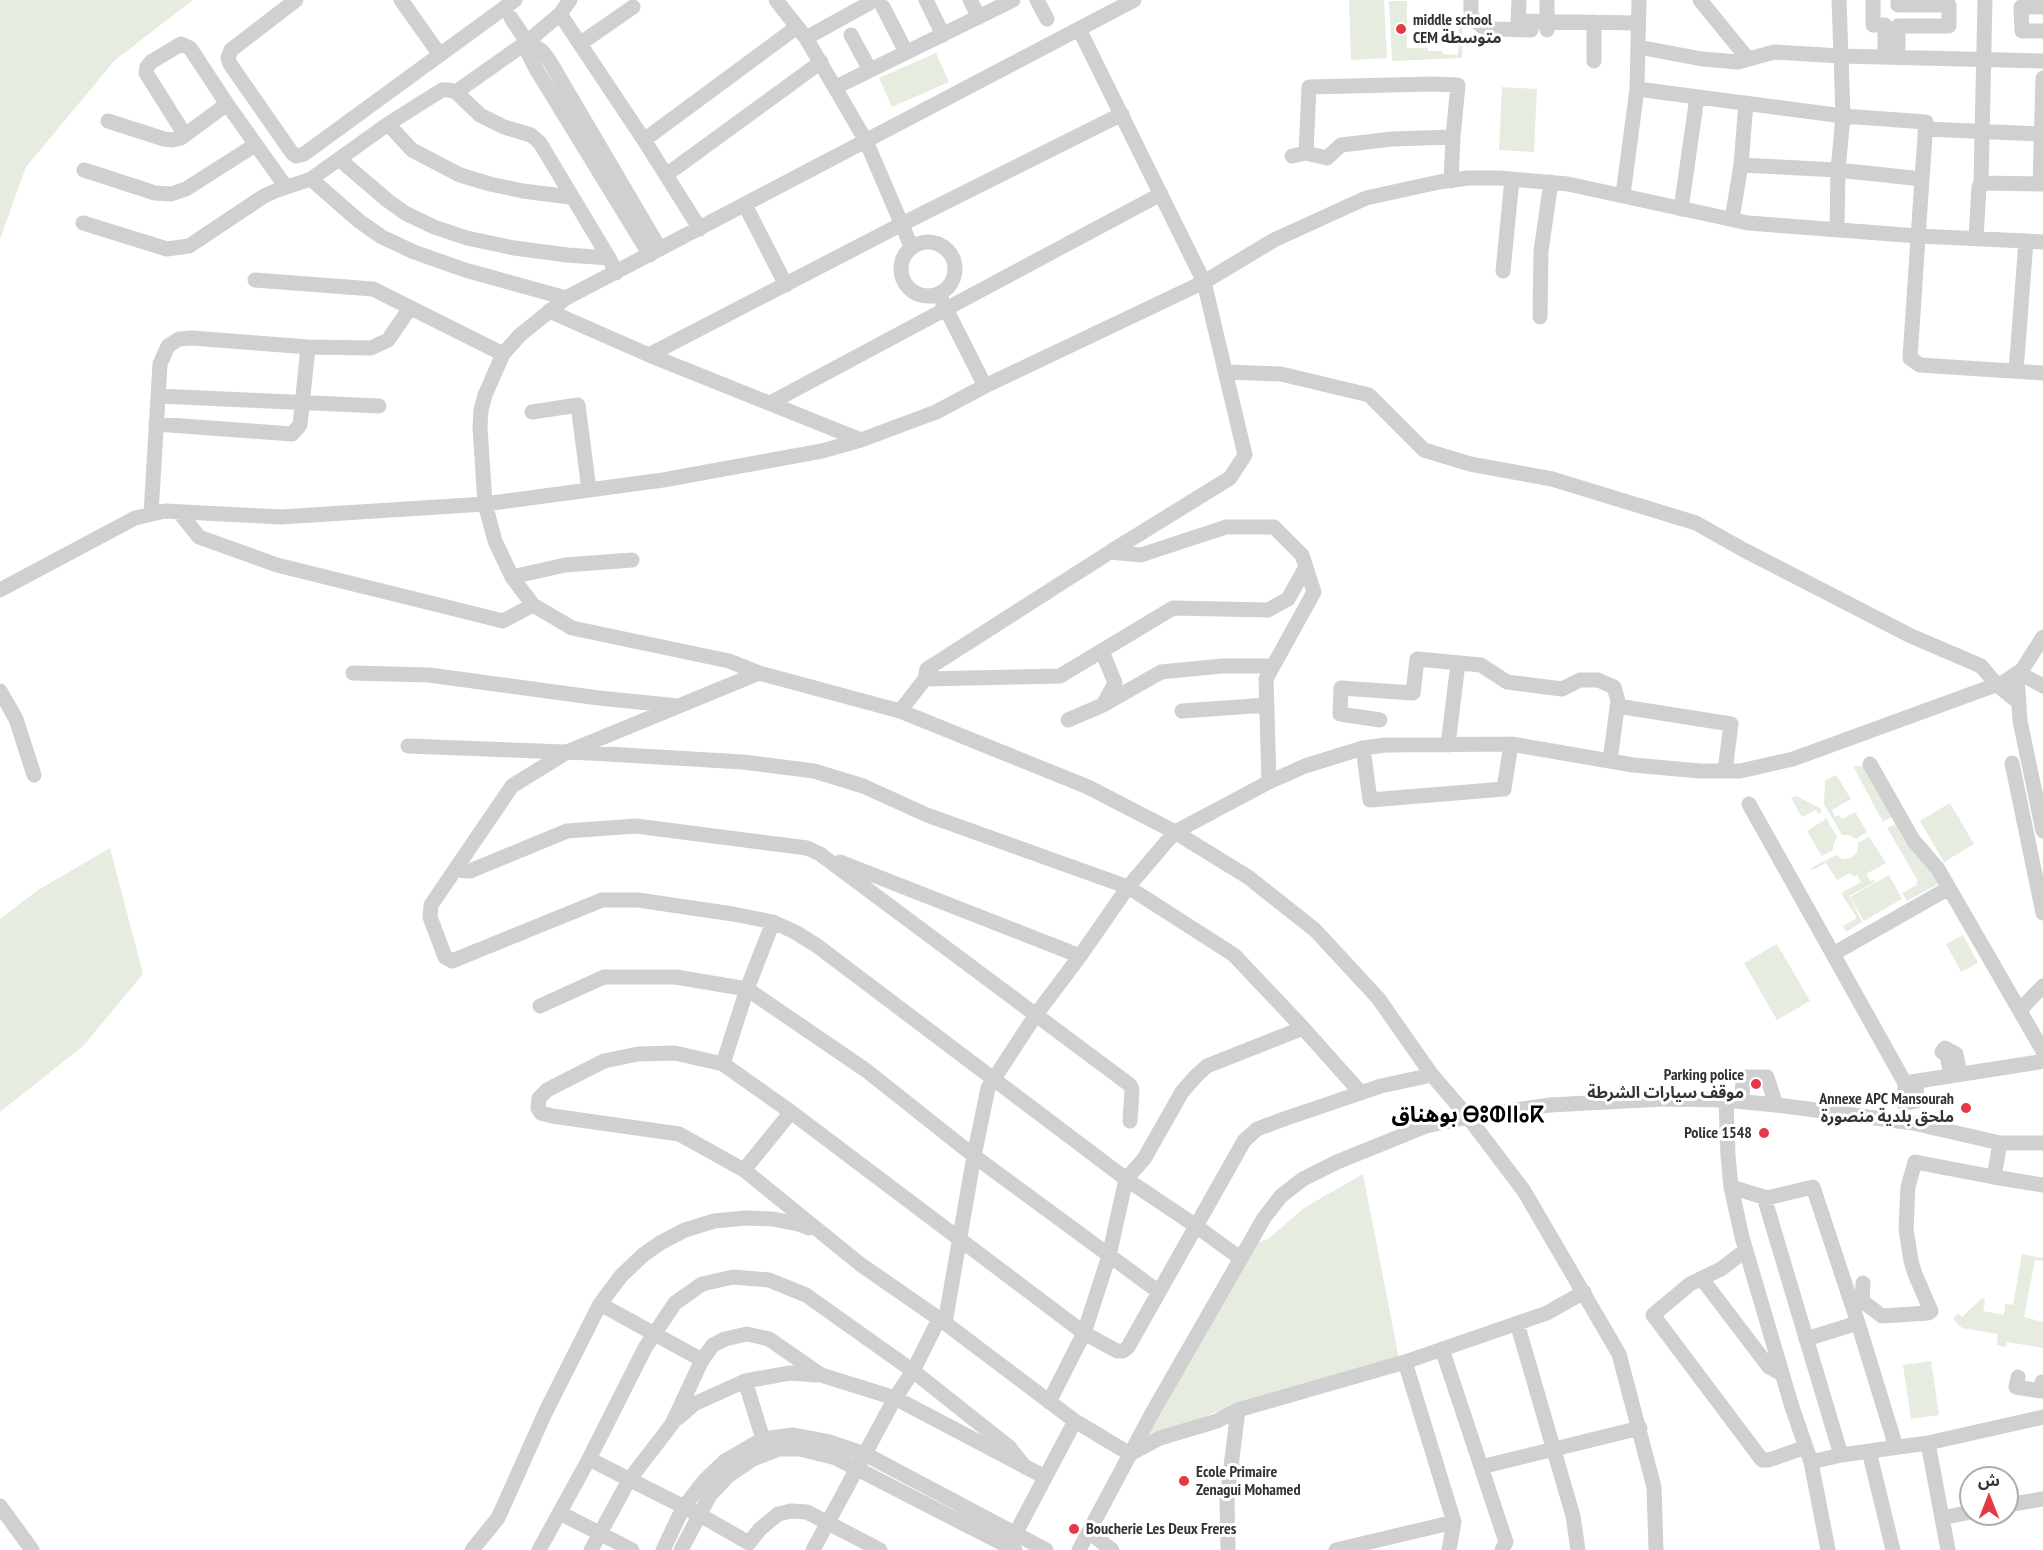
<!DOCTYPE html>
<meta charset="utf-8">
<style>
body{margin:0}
#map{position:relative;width:2043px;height:1550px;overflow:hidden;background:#fff;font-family:"PT Sans Narrow","Noto Sans Arabic",sans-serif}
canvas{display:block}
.north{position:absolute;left:1959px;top:1466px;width:60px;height:60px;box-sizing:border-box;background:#fff;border:2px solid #adadad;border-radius:50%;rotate:0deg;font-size:16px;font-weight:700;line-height:24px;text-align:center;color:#333}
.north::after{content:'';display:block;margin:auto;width:21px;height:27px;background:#e63946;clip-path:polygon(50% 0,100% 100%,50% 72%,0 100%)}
</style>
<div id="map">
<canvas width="2043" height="1550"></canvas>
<div class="north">ش</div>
</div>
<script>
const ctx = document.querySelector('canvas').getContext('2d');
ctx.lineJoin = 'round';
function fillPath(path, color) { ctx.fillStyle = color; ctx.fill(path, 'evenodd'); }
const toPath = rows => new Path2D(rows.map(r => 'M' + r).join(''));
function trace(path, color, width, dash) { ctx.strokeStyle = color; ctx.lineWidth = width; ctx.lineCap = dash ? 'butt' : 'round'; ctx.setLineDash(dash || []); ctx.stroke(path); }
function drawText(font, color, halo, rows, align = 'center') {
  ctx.font = font + ' "PT Sans Narrow","Noto Sans Arabic","Noto Sans Tifinagh",sans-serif'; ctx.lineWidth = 6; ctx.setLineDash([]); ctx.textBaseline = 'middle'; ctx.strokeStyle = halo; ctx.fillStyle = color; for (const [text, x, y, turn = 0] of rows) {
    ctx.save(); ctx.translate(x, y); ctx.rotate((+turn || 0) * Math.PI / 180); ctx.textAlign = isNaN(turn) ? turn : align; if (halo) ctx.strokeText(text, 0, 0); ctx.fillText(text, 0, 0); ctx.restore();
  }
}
fillPath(toPath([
 [0,0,193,0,115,60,26,167,0,239],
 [1349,0,1384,0,1387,58,1351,60],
 [1389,1,1407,1,1407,48,1428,48,1428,51,1442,51,1443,54,1458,55,1459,21,1463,20,1462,58,1392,61],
 [936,53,949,82,892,107,879,78],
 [1502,87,1537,89,1534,152,1499,150],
 [1853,766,1866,766,1892,817,1883,822],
 [1836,775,1851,799,1832,810,1835,817,1839,815,1842,819,1855,812,1867,832,1856,839,1849,835,1842,835,1824,804,1825,781],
 [1796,796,1820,808,1837,837,1833,845,1833,850,1822,856,1818,850,1807,831,1826,819,1822,812,1818,814,1816,810,1802,817,1791,798],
 [1950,803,1974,844,1944,862,1920,821],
 [1895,824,1905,842,1932,872,1938,884,1907,901,1902,893,1917,885,1916,882,1918,881,1887,828],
 [1869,837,1886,863,1866,874,1870,881,1874,880,1875,882,1849,896,1862,922,1846,932,1843,926,1857,918,1841,893,1861,882,1857,875,1853,876,1850,873,1837,880,1826,863,1812,870,1811,868,1836,855,1843,859,1851,858,1857,852,1858,843],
 [110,848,143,974,83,1046,0,1112,0,919,38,890],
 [1889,875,1902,899,1864,921,1850,897],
 [1963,935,1978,963,1961,972,1946,944],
 [1777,944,1810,1001,1777,1020,1744,963],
 [1363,1174,1399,1359,1235,1405,1147,1438,1255,1243,1268,1239,1304,1208],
 [2022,1254,2043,1258,2043,1261,2035,1260,2024,1317,2043,1322,2043,1348,2007,1342,2006,1347,1997,1345,1998,1334,1962,1328,1953,1319,1958,1313,1962,1317,1982,1298,1985,1300,1983,1311,2004,1315,2005,1304,2013,1305],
 [1931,1361,1939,1415,1911,1419,1903,1365]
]), '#e6ecdf');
trace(toPath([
 [296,0,231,50,228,58,230,64,292,153,296,156,304,154,515,0],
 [401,0,440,55],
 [776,0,806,38,866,141,911,246],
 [926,0,943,35],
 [970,0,979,17],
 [1037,0,1047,19],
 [1471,0,1471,14,1475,21,1483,27,1494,29,1531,30],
 [1519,0,1518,21,1638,23],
 [1639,0,1637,89,1843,116,1838,170,1922,179,1910,358,1920,365,2043,373],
 [1700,0,1748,59],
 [1839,0,1841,56,2043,61],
 [1873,0,1873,25,1885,25,1885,48,1898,48,1898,26,1949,26,1949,5,1898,5,1898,0],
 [883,7,906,52],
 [2043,7,2021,7,2022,31,2043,31],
 [560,14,644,140,797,27],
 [511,18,527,42,529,55,535,67,650,255],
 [1079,29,1204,282,1245,455,1230,478,1110,552],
 [1547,30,1547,0],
 [851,35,870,70],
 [806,38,875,0],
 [527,42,542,51,549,60,660,249],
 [581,43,633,7],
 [1638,47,1702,59,1738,62,1774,52,1841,56,1843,116,1926,122,1922,179],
 [1594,61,1594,22],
 [836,87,1013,0],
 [456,92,527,42,560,14,570,0],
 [108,121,164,139,172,140,181,138,227,104],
 [388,124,412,150,460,175,490,184,523,191,570,197],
 [1925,129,2041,134],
 [185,135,146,73,147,67,151,62,181,44,190,48,227,104,286,187],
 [644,140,700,229],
 [1306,153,1309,87,1432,84,1458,85,1453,137],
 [1292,156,1306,153,1327,158,1341,145,1392,139,1453,137,1451,181],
 [339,159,387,200,405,213,434,227,467,238,514,248,567,255,609,258],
 [1741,165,1838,170,1837,230],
 [84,170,155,193,171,194,186,189,255,145],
 [666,175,821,62],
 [311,179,359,221,382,237,414,252,465,270,566,298],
 [1981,183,2043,184],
 [2040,184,2043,78],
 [1623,195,1637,89],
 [745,205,786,285],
 [1681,209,1697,97],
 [1732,219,1741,165,1746,103],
 [83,223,167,249,189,246,264,196,275,191,311,179,388,124,442,90,449,90,456,92,480,115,504,127,531,135,540,143,609,258,616,273],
 [1976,239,1979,187,1981,183,1985,0],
 '901 269a27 27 0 1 1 54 0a27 27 0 1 1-54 0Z',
 [1503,271,1512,179],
 [255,280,373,289,503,354],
 [941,299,985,386],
 [549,311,649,355,861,440],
 [1540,317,1541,251,1551,182],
 [649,355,902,224,1122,114],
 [2016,371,2026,241,2043,242],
 [1225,372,1281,374,1369,395,1424,450,1470,464,1552,479,1696,523,1742,549,1911,636,1981,666,1997,685,2018,702],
 [158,396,379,406],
 [770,403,1161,194],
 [532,412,578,405,589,490],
 [156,424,292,434,300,425,308,347],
 [179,512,199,537,277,565,503,621,533,605],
 [151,514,160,364,168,346,179,339,192,338,308,347,371,348,388,340,410,308],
 [512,577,565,565,632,560],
 [0,590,135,518,165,511,281,517,485,504,663,480,822,451,861,440,936,412,985,386,1204,282,1274,240,1366,198,1439,182,1468,178,1499,178,1568,184,1748,223,1918,236,2026,241],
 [1102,651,1115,683,1103,705],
 [353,673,429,675,599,698,678,706],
 [759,673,567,752,512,786,431,905,430,917,445,957,452,961,602,900,638,900,733,914,773,922,795,932,816,945,1126,1179,1196,1226,1240,1258],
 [2019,673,2043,686],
 [2017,674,2020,721,2043,831],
 [925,679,1060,676,1173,608,1268,610,1288,599,1306,567],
 [0,691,16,719,34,775],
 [1617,706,1731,724,1725,771],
 [900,711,925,679,927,669,1110,552,1141,555,1226,527,1274,527,1302,555,1314,592,1266,679,1269,782],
 [1182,711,1267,705],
 [1068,720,1103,705,1161,672,1222,666,1273,666],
 [1380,720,1340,714,1341,688,1413,693,1417,659,1481,665,1507,682,1562,689,1580,680,1598,680,1614,687,1618,701,1610,761],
 [1448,745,1458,663],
 [408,746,590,753,743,762,814,771,863,786,927,815,1128,887,1234,955,1303,1028,1361,1093],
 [1363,748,1370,800,1504,789,1511,744],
 [2012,763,2043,913],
 [1870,764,1913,840,1938,869,2043,1051],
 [1749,804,1905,1083,2039,1062,2043,1058],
 [840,862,1080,956],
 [456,870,470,871,567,831,636,826,807,848,820,854,1130,1085,1132,1090,1130,1121],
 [773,922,747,989,867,1071,974,1156,1159,1292],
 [1833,954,1949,888],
 [540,1006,604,977,676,977,747,989,723,1064,791,1112,1084,1333,1117,1351,1123,1351,1128,1347,1244,1141,1257,1129,1284,1119,1381,1086,1432,1075],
 [2020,1010,2043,986],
 [723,1064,675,1053,638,1054,604,1061,547,1090,539,1098,538,1108,541,1113,552,1116,679,1134,744,1170,860,1264,945,1323,1075,1421,1130,1454,1160,1438,1217,1421,1238,1410,1405,1362,1547,1313,1584,1292],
 [1951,1076,1947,1055,1942,1052,1945,1048,1956,1054,1960,1074],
 [1905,1083,1904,1103,1916,1101,1917,1081],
 [1726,1100,1728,1156,1731,1187,1742,1237,1792,1407,1811,1462,1828,1550],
 [1742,1101,1743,1077,1767,1077,1776,1105],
 [2000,1143,1994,1177,2043,1185],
 [744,1170,791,1112],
 [1731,1187,1767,1198,1813,1187,1858,1323],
 [1764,1197,1841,1455],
 [1746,1250,1721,1269,1690,1284,1653,1315,1762,1460,1769,1460,1806,1447],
 [1702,1279,1769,1367,1782,1374],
 [1863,1283,1862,1301,1882,1316,1928,1313,1931,1311,1915,1274,1911,1261,1906,1229,1908,1187,1915,1162,1994,1177],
 [600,1304,702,1360],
 [945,1323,974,1156,988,1088,1035,1016,1080,956,1128,887,1175,832,1088,787,900,711,759,673,729,661,572,628,533,605,512,577,495,541,485,504,480,427,481,410,485,395,503,354,520,335,566,298,1134,0],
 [1517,1323,1573,1516,1578,1550],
 [1806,1339,1858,1323,1896,1447],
 [1442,1349,1506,1542,1502,1550],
 [1405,1362,1454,1522,1449,1550],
 [2018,1377,2016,1387,2041,1391,2042,1382],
 [745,1381,790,1373,816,1375],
 [1049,1402,1084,1333,1109,1256,1126,1179,1144,1159,1182,1092,1196,1076,1207,1066,1303,1028],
 [678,1418,694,1404,745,1381,763,1439],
 [1928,1443,1948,1550],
 [1869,1451,1893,1550],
 [589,1459,700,1515,749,1543,760,1529,778,1514,791,1511,807,1512,880,1550],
 [1811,1462,1841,1455,1928,1443,2043,1417],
 [1481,1467,1640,1428],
 [2007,1505,2043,1499],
 [0,1506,32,1550],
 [560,1513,632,1550],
 [1942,1518,1971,1512],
 [1089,1532,1112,1550],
 [1011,1542,1075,1421],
 [472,1550,498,1518,546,1411,600,1304,621,1276,643,1255,660,1243,685,1230,714,1221,746,1218,773,1219,798,1224,809,1228],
 [539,1550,589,1459,645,1348,675,1303,702,1284,733,1277,769,1280,806,1295,913,1371,1009,1447,1025,1467],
 [591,1550,629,1480,672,1424,702,1360,713,1345,725,1339,747,1334,769,1339,821,1375,895,1398,1045,1477],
 [663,1550,683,1508,704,1481,725,1461,763,1439,792,1435,830,1442,865,1454,1046,1550],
 [681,1550,710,1495,728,1476,753,1459,779,1449,800,1449,836,1458,1015,1550],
 [813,1550,895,1398,913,1371,939,1319],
 [1079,1550,1151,1415,1264,1218,1281,1196,1303,1179,1337,1162,1426,1126,1468,1117,1550,1105,1663,1099,1726,1100,1785,1106,1913,1123,2000,1143,2043,1143],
 [1228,1550,1227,1499,1238,1410],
 [1336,1550,1454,1522],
 [1656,1550,1654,1487,1619,1354,1524,1191,1468,1117,1432,1075,1378,998,1315,930,1248,877,1175,832,1269,782,1305,766,1363,748,1386,745,1511,744,1633,765,1700,771,1740,771,1793,759,2004,682,2022,670,2043,637]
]), '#d0d0d0', 15);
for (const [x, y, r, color] of [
 [1401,29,6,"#e63946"],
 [1756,1084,6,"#e63946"],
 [1966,1108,6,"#e63946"],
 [1764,1133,6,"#e63946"],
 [1184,1481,6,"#e63946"],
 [1074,1529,6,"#e63946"]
]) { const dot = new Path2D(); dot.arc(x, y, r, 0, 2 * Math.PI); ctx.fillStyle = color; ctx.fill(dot); trace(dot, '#fff', 2); }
drawText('bold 16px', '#333', '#fff', [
 ["middle school",1413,20],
 ["CEM متوسطة",1413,38],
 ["Parking police",1744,1075,"right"],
 ["موقف سيارات الشرطة",1744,1093,"right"],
 ["Annexe APC Mansourah",1954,1099,"right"],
 ["ملحق بلدية منصورة",1954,1117,"right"],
 ["Police 1548",1752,1133,"right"],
 ["Ecole Primaire",1196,1472],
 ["Zenagui Mohamed",1196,1490],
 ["Boucherie Les Deux Freres",1086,1529]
], 'left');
drawText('bold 22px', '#000', '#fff', [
 ["بوهناق ⴱⵓⵀⵏⵏⴰⴽ",1468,1116]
]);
</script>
